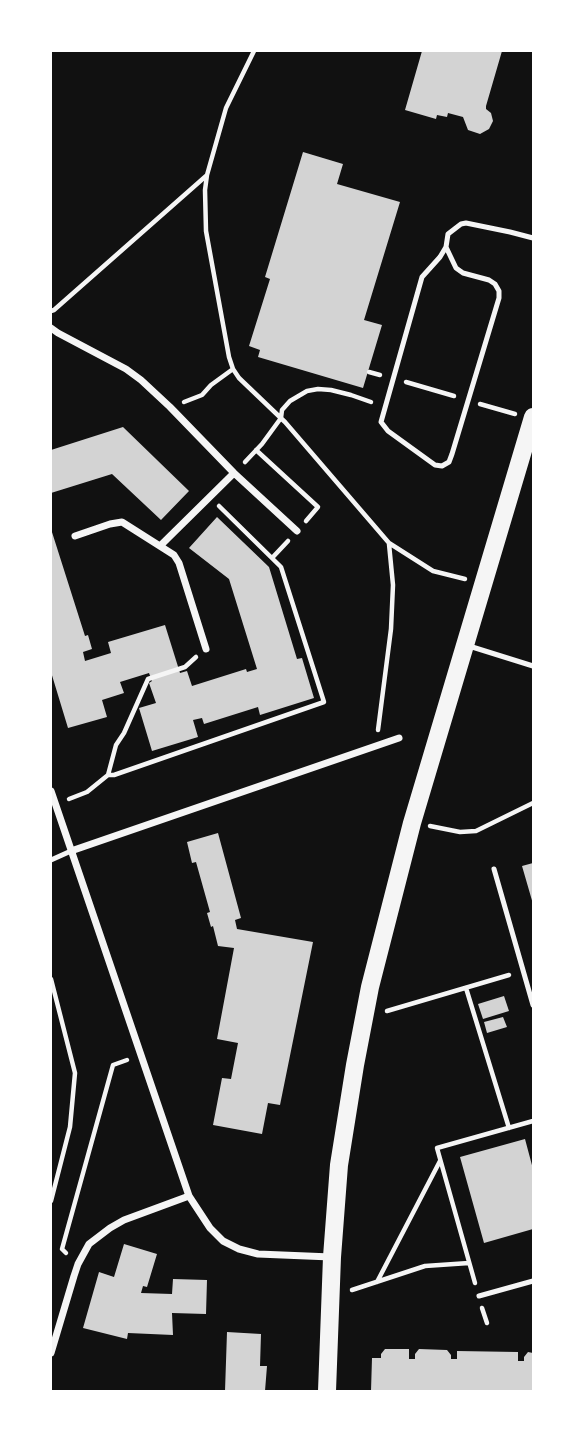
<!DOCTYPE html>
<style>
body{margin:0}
#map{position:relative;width:584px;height:1442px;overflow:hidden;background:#111;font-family:"Varela Round",sans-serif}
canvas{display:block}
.frame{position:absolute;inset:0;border:52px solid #fff;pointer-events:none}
</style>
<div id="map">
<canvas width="584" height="1442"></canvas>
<div class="frame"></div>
</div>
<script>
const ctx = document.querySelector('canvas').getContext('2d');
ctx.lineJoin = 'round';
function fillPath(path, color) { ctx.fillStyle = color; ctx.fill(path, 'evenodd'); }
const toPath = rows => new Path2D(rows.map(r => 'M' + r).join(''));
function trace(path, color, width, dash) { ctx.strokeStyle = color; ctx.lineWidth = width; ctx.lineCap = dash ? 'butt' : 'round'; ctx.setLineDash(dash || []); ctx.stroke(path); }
fillPath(toPath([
 [422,51,502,51,486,106,486,109,491,113,493,121,489,129,480,134,468,130,463,117,448,113,447,117,437,115,436,119,405,110],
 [303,152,343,164,337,184,400,202,364,320,382,325,363,388,258,357,260,350,249,346,270,279,265,277],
 [123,427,189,491,161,520,112,474,51,493,51,450],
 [217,517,269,567,297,659,302,658,314,698,260,715,258,707,204,724,202,718,193,720,198,737,152,751,139,708,156,703,149,683,152,681,149,673,120,682,124,693,102,700,107,717,68,728,51,672,51,529,85,636,88,635,92,649,83,652,85,661,111,653,108,642,165,625,180,673,187,671,192,686,246,669,247,672,257,669,229,579,189,548],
 [218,833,241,918,235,920,237,929,313,942,280,1105,268,1103,262,1134,213,1125,222,1078,231,1079,238,1043,217,1039,234,948,218,946,213,926,211,927,207,913,210,912,196,862,192,863,187,842],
 [533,863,533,904,522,866],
 [504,996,509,1011,483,1019,478,1004],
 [503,1017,507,1027,487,1033,484,1022],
 [525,1139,533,1169,533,1229,484,1243,460,1157],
 [124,1244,157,1254,147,1287,143,1286,141,1293,172,1294,173,1279,207,1280,206,1314,172,1313,173,1335,128,1333,127,1339,83,1328,99,1272,114,1277],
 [227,1332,261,1334,260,1366,267,1366,265,1391,225,1391],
 [385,1349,409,1349,409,1359,415,1359,415,1354,419,1349,447,1350,451,1355,451,1359,457,1359,457,1351,518,1352,518,1361,524,1361,524,1357,528,1352,533,1353,533,1391,371,1391,372,1358,381,1358,381,1354]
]), '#d3d3d3');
trace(toPath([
 [254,51,226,108,207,175,205,190,206,231,229,357,233,369,239,378,285,422,389,543,433,571,465,579],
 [51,311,54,310,206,176],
 [369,372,380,375],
 [406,382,454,396],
 [184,402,202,395,211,385,233,369],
 [480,404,515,414],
 [256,450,318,507,306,521],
 [245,462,262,444,281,418,282,410,290,401,307,391,318,389,331,390,351,395,371,402],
 [272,558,288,541],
 [378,730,391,629,393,585,389,544],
 [108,775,114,775,324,702,281,567,219,506],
 [69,799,87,792,108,775,116,745,124,733,148,679,185,667,196,657],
 [430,826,460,832,476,831,533,803],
 [51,979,75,1073,70,1127,51,1201],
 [466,988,509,1128],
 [387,1011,509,975],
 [66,1253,62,1249,113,1065,127,1060],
 [377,1282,440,1161],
 [475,1283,437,1148,533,1121],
 [352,1290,425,1266,469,1263],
 [482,1308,487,1323]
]), '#f5f5f5', 4.5);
trace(toPath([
 [446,247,456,268,463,273,489,280,495,284,499,291,499,298,452,454,449,462,442,466,435,465,388,431,381,422,422,277,440,257,446,247,448,234,461,224,466,223,510,232,533,238],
 [469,646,533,666],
 [51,860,71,851],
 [494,869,533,1005],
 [479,1296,533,1281]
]), '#f5f5f5', 5);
trace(toPath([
 [51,328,58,333,126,369,141,380,170,407,234,473,297,531],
 [75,536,110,524,122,522,174,555,179,563,206,649],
 [160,546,234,473],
 [51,791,189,1196,210,1228,223,1241,239,1249,258,1254,331,1257],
 [71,851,399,738],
 [51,1353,74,1276,78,1264,89,1244,110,1228,124,1220,189,1196]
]), '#f5f5f5', 7);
trace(toPath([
 [327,1391,332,1257,339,1165,355,1065,370,987,412,823,533,417]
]), '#f5f5f5', 18);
</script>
